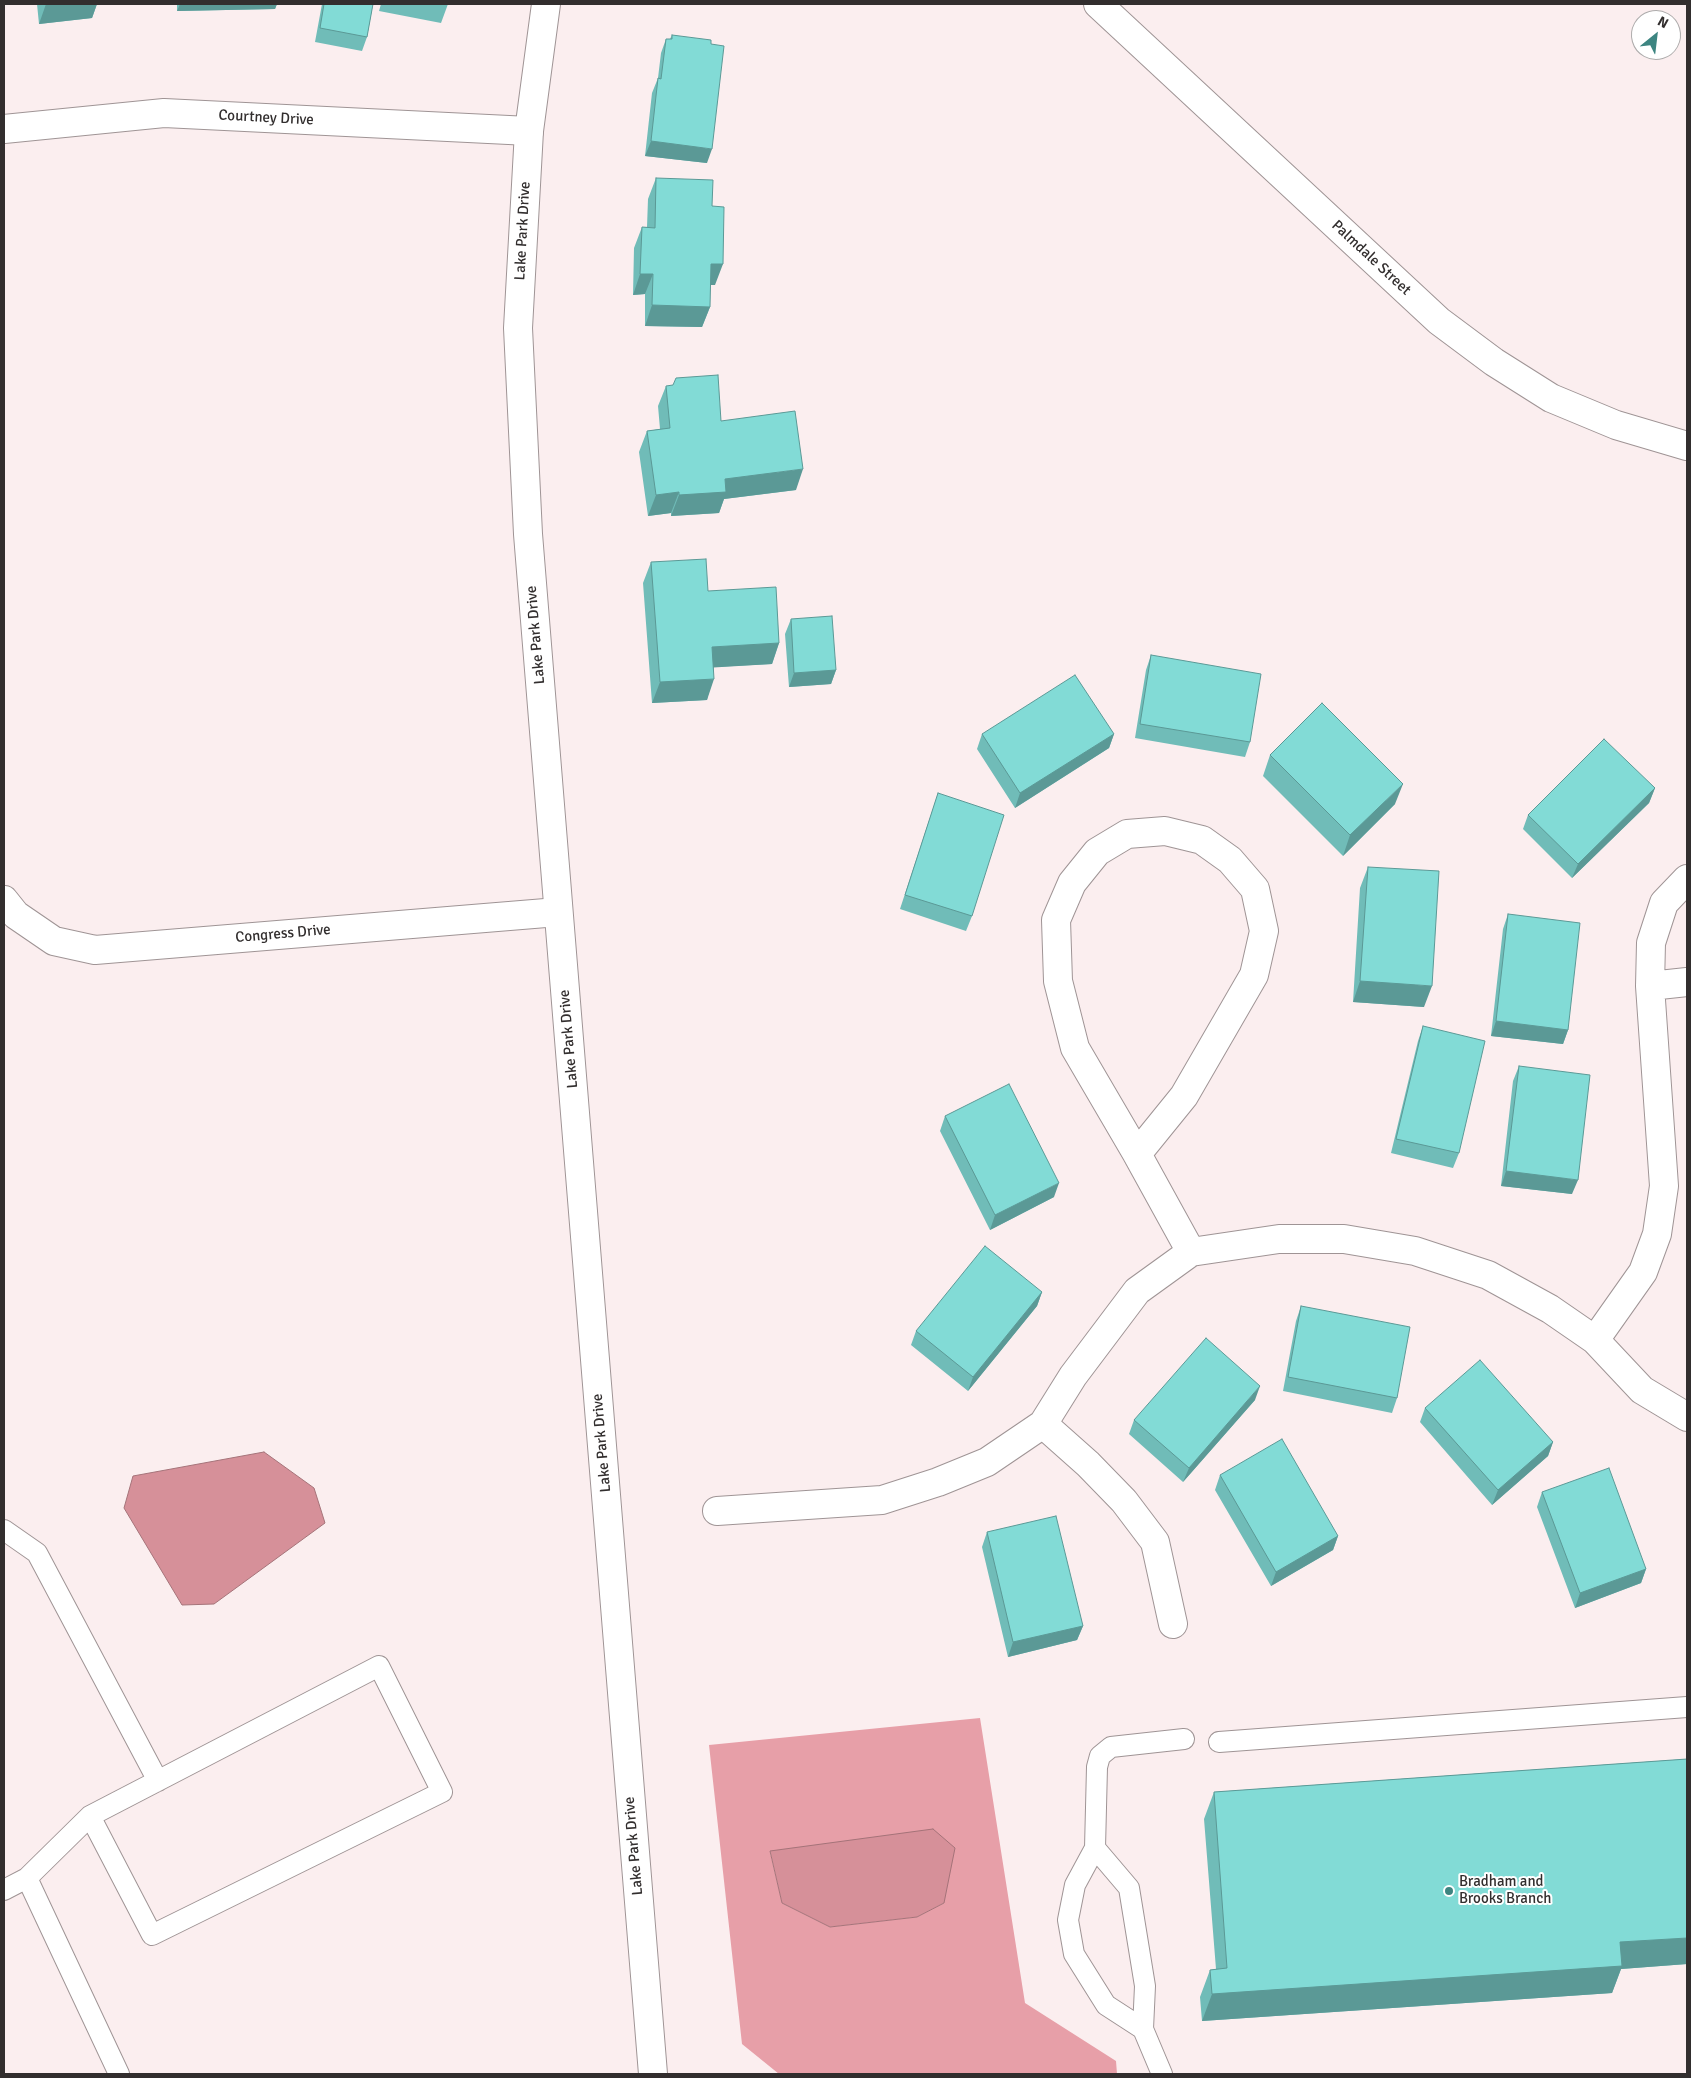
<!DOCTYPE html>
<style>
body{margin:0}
#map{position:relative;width:1691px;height:2078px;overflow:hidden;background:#fbeeef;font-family:Signika,sans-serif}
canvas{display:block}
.frame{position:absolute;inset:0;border:5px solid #322e2e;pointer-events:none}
.north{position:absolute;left:1631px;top:10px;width:50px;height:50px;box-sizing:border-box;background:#fff;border:1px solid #adabab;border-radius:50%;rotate:29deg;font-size:14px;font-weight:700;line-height:20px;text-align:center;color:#322e2e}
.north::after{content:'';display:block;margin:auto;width:18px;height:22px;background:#3d8581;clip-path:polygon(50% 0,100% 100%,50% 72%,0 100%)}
</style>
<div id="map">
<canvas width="1691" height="2078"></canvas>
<div class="frame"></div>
<div class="north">N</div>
</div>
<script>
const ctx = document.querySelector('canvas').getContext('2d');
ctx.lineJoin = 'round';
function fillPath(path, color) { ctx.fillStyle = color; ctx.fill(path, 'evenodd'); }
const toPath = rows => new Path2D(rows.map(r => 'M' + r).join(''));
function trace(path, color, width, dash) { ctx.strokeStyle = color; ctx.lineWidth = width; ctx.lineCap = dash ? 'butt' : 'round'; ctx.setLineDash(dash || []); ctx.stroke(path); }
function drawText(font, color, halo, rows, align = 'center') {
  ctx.font = font + ' Signika,sans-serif'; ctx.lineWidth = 4; ctx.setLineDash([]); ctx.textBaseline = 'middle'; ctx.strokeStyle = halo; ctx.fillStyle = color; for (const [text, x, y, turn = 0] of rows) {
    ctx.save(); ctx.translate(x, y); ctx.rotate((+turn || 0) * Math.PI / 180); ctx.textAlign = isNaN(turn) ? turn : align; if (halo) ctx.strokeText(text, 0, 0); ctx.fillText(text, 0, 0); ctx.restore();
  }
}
fillPath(toPath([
 [980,1718,1025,2003,1116,2061,1117,2074,779,2074,742,2044,709,1745],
 [770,1852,770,1851,944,1903,917,1917,830,1927,782,1903]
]), '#e79fa8');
const water = toPath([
 [264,1452,314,1488,325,1523,214,1604,182,1605,124,1508,133,1476,264,1452],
 [933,1829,955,1848,944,1903,917,1917,830,1927,782,1903,770,1851,933,1829]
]);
fillPath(water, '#d69099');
trace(water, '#a57379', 1);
const lane = toPath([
 [4,1530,37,1553,158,1781],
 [1219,1742,1687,1707],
 [1095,1848,1075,1885,1068,1920,1074,1954,1106,2005,1143,2029],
 [27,1878,90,1816,379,1666,442,1792,152,1935,90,1816],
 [4,1890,27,1878,119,2074],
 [1162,2074,1143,2029,1145,1986,1129,1888,1095,1848,1097,1767,1100,1756,1111,1747,1184,1739]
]);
const street = toPath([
 [4,129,164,113,529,131],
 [1687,879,1664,903,1651,943,1650,986,1664,1186,1657,1234,1643,1272,1595,1340,1642,1390,1687,1417],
 [4,900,16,915,54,941,95,950,558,912],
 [1650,986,1687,982],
 [1137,1154,1184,1096,1254,975,1264,931,1255,889,1230,860,1202,840,1165,831,1127,834,1097,852,1072,883,1056,920,1058,981,1075,1048,1137,1154,1191,1252],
 [1043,1424,1088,1464,1124,1501,1155,1542,1173,1624],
 [717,1511,882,1500,938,1482,987,1462,1043,1424,1073,1376,1137,1291,1191,1252,1279,1239,1344,1239,1415,1251,1488,1275,1550,1309,1595,1340]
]);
const secondary = toPath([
 [546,4,529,131,518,328,528,534,653,2074],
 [1098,4,1439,321,1494,362,1551,398,1616,425,1687,446]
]);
trace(lane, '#9f9495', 22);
trace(street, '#9f9495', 30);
trace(secondary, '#9f9495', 30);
trace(lane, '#fff', 20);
trace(street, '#fff', 28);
trace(secondary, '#fff', 28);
fillPath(toPath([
 [37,4,97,4,92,18,39,24],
 [177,4,277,4,275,9,177,11],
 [322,4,373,4,367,37,362,51,315,42],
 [381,4,448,4,441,23,379,11],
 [672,35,707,163,645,156,652,93,658,78,661,53,666,39,670,39],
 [656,178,712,206,715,285,710,285,710,307,702,327,645,326,645,294,633,295,634,248,642,227,647,227,648,199],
 [666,386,721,421,796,490,724,499,719,513,671,516,671,513,648,516,639,452,647,431,660,429,658,406],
 [651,562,708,591,779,643,772,664,714,667,707,700,652,703,643,583],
 [791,619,836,670,831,684,789,687,785,634],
 [1151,655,1250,742,1245,757,1135,738,1146,670],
 [982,734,1114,734,1109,748,1015,808,977,749],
 [1270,755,1395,804,1343,856,1263,776],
 [1655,788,1649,803,1572,878,1523,829,1528,815],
 [938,793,972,916,966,931,900,909],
 [1368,867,1424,1007,1353,1002,1360,888],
 [1508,914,1568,1030,1563,1044,1491,1036,1503,929],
 [1423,1026,1459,1153,1453,1168,1391,1153,1418,1041],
 [1519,1066,1572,1194,1501,1186,1513,1081],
 [945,1116,1054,1197,990,1230,940,1131],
 [1042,1292,1037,1306,968,1391,911,1345,916,1331],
 [1301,1306,1397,1398,1392,1413,1283,1391,1296,1321],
 [1255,1400,1183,1482,1129,1434,1134,1420],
 [1425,1408,1553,1442,1548,1456,1492,1505,1420,1422],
 [1220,1475,1338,1536,1333,1550,1271,1586,1215,1490],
 [1542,1492,1646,1569,1641,1583,1575,1608,1537,1507],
 [987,1532,1083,1626,1077,1640,1008,1657,982,1547],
 [1687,1759,1687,1964,1621,1969,1612,1993,1202,2021,1200,1997,1210,1970,1216,1969,1204,1819,1214,1792]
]), '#70bcb8');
fillPath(toPath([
 [46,4,97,4,92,18,39,24],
 [180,4,277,4,275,9,177,11],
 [651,141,712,149,707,163,645,156],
 [711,264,723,264,715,285,703,285],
 [640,274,653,274,645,294,633,295],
 [652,305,710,307,702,327,645,326],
 [803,469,796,490,724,499,719,513,671,516,679,495,725,479],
 [679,492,671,513,648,516,656,495],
 [779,643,772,664,705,668,712,647],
 [836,670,831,684,789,687,794,673],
 [714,679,707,700,652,703,660,682],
 [1114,734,1109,748,1015,808,1020,793],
 [1403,784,1395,804,1343,856,1350,835],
 [1655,788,1649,803,1572,878,1578,864],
 [1360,981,1432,986,1424,1007,1353,1002],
 [1496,1021,1568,1030,1563,1044,1491,1036],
 [1506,1171,1578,1180,1572,1194,1501,1186],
 [1059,1183,1054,1197,990,1230,995,1215],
 [1042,1292,1037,1306,968,1391,973,1377],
 [1260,1386,1255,1400,1183,1482,1189,1468],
 [1553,1442,1548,1456,1492,1505,1498,1490],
 [1338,1536,1333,1550,1271,1586,1276,1572],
 [1646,1569,1641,1583,1575,1608,1580,1593],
 [1083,1626,1077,1640,1008,1657,1013,1642],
 [1687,1938,1687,1964,1621,1969,1612,1993,1202,2021,1212,1994,1620,1942]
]), '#5b9996');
const building = toPath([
 [324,4,373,4,367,37,320,28,324,4],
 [672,35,711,40,711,44,724,46,712,149,651,141,658,78,661,79,666,39,672,39,672,35],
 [656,178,713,180,712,206,724,207,723,264,711,264,710,307,652,305,653,274,640,274,642,227,655,228,656,178],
 [718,375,721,421,795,411,803,469,725,479,726,492,679,495,679,492,656,495,647,431,670,428,666,386,673,385,676,378,718,375],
 [706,559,708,591,776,587,779,643,712,647,714,679,660,682,651,562,706,559],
 [832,616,836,670,794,673,791,619,832,616],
 [1151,655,1261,674,1250,742,1140,724,1151,655],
 [1075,675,1114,734,1020,793,982,734,1075,675],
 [1322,703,1403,784,1350,835,1270,755,1322,703],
 [1604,739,1655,788,1578,864,1528,815,1604,739],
 [938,793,1004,815,972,916,905,895,938,793],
 [1368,867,1439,871,1432,986,1360,981,1368,867],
 [1508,914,1580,923,1568,1030,1496,1021,1508,914],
 [1423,1026,1485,1041,1459,1153,1396,1139,1423,1026],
 [1519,1066,1590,1075,1578,1180,1506,1171,1519,1066],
 [1009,1084,1059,1183,995,1215,945,1116,1009,1084],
 [985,1246,1042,1292,973,1377,916,1331,985,1246],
 [1301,1306,1410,1327,1397,1398,1288,1377,1301,1306],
 [1206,1338,1260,1386,1189,1468,1134,1420,1206,1338],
 [1480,1360,1553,1442,1498,1490,1425,1408,1480,1360],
 [1282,1439,1338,1536,1276,1572,1220,1475,1282,1439],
 [1609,1468,1646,1569,1580,1593,1542,1492,1609,1468],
 [1056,1516,1083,1626,1013,1642,987,1532,1056,1516],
 [1687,1759,1687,1938,1620,1942,1622,1966,1212,1994,1210,1970,1227,1968,1214,1792,1687,1759]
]);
fillPath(building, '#82dbd6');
trace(building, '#5b9996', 1);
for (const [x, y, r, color] of [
 [1449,1891,5,"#3d8581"]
]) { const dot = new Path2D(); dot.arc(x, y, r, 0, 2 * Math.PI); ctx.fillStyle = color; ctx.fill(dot); trace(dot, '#fff', 2); }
drawText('15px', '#322e2e', '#fff', [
 ["Courtney Drive",266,118,3],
 ["Lake Park Drive",523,231,-87],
 ["Palmdale Street",1371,258,43],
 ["Lake Park Drive",536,635,-95],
 ["Congress Drive",283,934,-5],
 ["Lake Park Drive",569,1039,-95],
 ["Lake Park Drive",602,1443,-95],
 ["Lake Park Drive",634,1846,-95]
]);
drawText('15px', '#322e2e', '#fff', [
 ["Bradham and",1459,1882],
 ["Brooks Branch",1459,1899]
], 'left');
</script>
